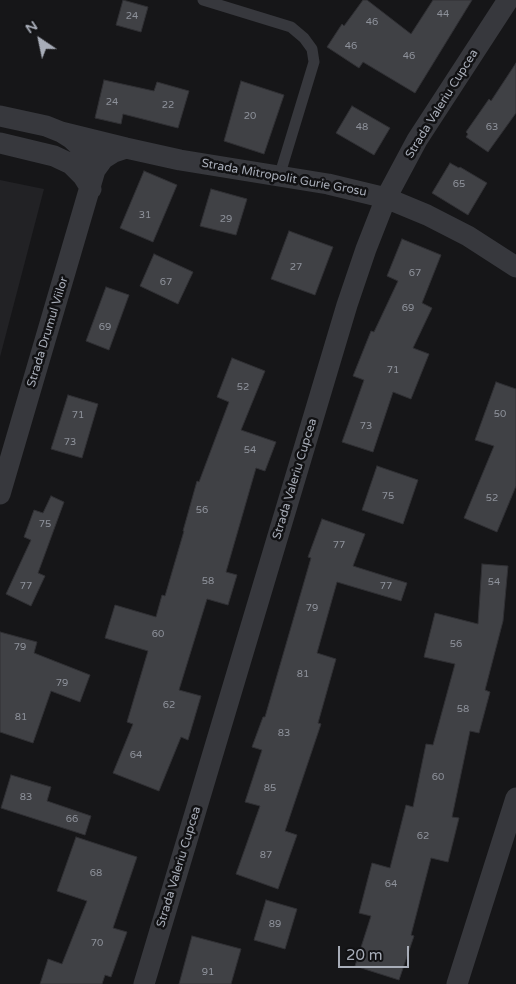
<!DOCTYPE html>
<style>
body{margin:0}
#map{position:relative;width:516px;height:984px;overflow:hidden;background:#161618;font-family:"Varela Round",sans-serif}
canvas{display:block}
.north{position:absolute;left:15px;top:15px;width:50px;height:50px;-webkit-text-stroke:4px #111113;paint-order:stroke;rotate:326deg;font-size:14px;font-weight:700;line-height:20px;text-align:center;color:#a8adb8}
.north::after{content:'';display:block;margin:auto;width:18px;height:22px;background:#a8adb8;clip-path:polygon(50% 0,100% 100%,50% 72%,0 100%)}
.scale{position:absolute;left:338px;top:946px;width:71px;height:22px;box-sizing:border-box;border:2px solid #a8adb8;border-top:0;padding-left:6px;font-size:15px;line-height:18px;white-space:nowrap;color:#a8adb8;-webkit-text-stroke:4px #111113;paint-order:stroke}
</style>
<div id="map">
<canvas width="516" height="984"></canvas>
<div class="north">N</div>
<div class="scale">20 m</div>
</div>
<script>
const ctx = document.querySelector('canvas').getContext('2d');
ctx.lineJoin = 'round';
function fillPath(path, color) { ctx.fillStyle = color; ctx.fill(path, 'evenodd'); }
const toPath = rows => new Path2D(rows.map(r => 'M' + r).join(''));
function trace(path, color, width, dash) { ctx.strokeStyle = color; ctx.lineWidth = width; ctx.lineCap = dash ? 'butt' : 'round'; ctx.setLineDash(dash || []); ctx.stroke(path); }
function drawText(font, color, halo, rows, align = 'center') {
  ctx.font = font + ' "Varela Round",sans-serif'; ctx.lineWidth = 5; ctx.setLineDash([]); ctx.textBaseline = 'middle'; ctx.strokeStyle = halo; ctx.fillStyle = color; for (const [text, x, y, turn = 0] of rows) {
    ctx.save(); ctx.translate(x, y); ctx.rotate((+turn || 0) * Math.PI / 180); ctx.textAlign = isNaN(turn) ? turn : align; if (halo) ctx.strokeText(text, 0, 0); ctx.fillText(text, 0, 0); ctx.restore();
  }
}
fillPath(toPath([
 [0,180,44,189,0,357]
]), '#222225');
const building = toPath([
 [123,0,148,7,141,32,116,25,123,0],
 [363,0,367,0,411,34,433,0,472,0,415,93,363,62,359,68,327,47,342,24,344,26,363,0],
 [516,63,516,113,488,152,466,137,468,134,466,132,489,99,491,101,516,63],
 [104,80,154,91,157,82,189,91,178,128,123,114,121,124,95,118,104,80],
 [241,81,284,95,264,154,224,141,241,81],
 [352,106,390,128,374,155,336,133,352,106],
 [450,163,459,168,460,167,487,183,468,215,432,193,450,163],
 [144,171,177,185,153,242,120,228,144,171],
 [211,189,247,199,236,235,200,226,211,189],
 [289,231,333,247,315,295,271,279,289,231],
 [402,239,441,255,422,303,432,308,413,348,429,354,411,399,393,392,373,452,342,442,364,380,353,376,371,331,374,332,398,281,387,276,402,239],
 [154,254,193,272,178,304,140,286,154,254],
 [106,287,129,295,109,350,86,341,106,287],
 [232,358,265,371,241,430,276,442,265,471,256,468,226,572,237,575,228,605,207,599,179,690,201,696,188,740,181,737,159,791,113,773,133,724,127,722,148,651,105,638,115,605,156,617,162,595,165,596,184,531,183,531,197,481,199,482,229,402,217,397,232,358],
 [496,382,516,389,516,486,497,532,464,518,494,446,475,440,496,382],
 [68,395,98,404,82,458,51,449,68,395],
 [377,466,418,480,403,524,362,510,377,466],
 [51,496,64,502,38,573,45,576,31,606,6,594,31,540,24,537,34,510,43,513,51,496],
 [322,519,365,534,353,566,407,583,401,601,337,582,317,653,336,659,318,723,321,724,285,831,297,835,278,889,236,874,260,806,245,802,262,750,252,747,263,717,265,717,311,558,308,557,322,519],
 [482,564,508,566,503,621,485,690,490,692,479,733,470,731,452,817,459,818,448,862,431,858,411,935,414,936,399,980,355,966,371,916,359,913,372,863,390,868,406,805,413,807,426,744,433,745,455,664,424,657,435,613,478,624,482,564],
 [0,632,37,642,34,653,90,675,80,702,51,691,33,743,0,732,0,632],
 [11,775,51,787,47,801,91,816,85,835,1,808,11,775],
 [76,837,137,857,113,928,127,932,111,977,105,975,102,984,40,984,48,959,62,964,87,901,57,891,76,837],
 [266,900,297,909,285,949,254,940,266,900],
 [192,936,241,949,231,984,179,984,192,936]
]);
fillPath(building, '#404145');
trace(building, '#303034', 1);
trace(toPath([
 [203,0,291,27,304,38,312,49,314,62,279,177]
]), '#37383d', 11);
trace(toPath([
 [0,116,46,126,61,132,72,139,87,153,95,170],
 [61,132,126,148,180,160,328,184,386,198,427,215,468,236,516,267],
 [0,143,54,156,71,164,83,176,91,189],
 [0,494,95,170,103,159,114,152,126,148],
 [144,984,347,305,366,249,386,198,417,140,508,0],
 [457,984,516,798]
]), '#37383d', 21);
drawText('10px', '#8e929b', null, [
 ["44",443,14],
 ["24",132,16],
 ["46",372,22],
 ["46",351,46],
 ["46",409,56],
 ["24",112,102],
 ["22",168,105],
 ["20",250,116],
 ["48",362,127],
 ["63",492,127],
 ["65",459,184],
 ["31",145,215],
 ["29",226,219],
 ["27",296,267],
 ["67",415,273],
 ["67",166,282],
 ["69",408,308],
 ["69",105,327],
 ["71",393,370],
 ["52",243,387],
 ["50",500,414],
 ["71",78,415],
 ["73",366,426],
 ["73",70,442],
 ["54",250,450],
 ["75",388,496],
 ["52",492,498],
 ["56",202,510],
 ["75",45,524],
 ["77",339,545],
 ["58",208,581],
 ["54",494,582],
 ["77",26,586],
 ["77",386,586],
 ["79",312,608],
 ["60",158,634],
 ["56",456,644],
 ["79",20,647],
 ["81",303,674],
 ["79",62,683],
 ["62",169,705],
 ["58",463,709],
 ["81",21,717],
 ["83",284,733],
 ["64",136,755],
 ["60",438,777],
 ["85",270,788],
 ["83",26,797],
 ["66",72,819],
 ["62",423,836],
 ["87",266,855],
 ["68",96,873],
 ["64",391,884],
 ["89",275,924],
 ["70",97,943],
 ["91",208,972]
]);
drawText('12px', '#a8adb8', '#111113', [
 ["Strada Valeriu Cupcea",442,104,-58],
 ["Strada Mitropolit Gurie Grosu",284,178,10],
 ["Strada Drumul Viilor",48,332,-73],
 ["Strada Valeriu Cupcea",295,479,-73],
 ["Strada Valeriu Cupcea",179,867,-73]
]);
</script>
